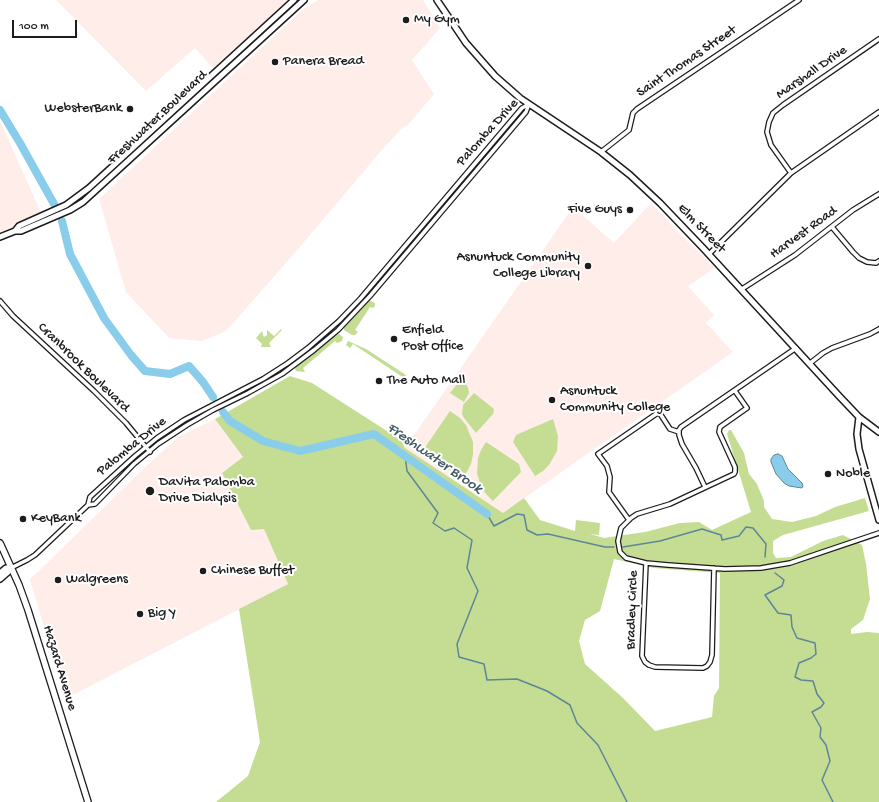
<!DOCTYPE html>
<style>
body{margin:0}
#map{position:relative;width:879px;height:802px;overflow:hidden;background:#fff;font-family:"Gochi Hand",sans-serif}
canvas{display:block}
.scale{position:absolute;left:12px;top:20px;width:65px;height:18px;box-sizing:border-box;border:2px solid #1c1c1c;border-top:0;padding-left:5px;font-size:12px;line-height:14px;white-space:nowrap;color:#1c1c1c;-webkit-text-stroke:3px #fff;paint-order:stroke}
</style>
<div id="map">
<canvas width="879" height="802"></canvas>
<div class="scale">100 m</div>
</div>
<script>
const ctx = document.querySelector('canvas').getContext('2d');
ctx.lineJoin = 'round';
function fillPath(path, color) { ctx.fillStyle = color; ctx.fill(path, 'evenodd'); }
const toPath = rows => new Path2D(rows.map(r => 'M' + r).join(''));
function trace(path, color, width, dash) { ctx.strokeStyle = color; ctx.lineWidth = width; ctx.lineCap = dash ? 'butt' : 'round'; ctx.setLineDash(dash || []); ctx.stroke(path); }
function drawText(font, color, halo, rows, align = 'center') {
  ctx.font = font + ' "Gochi Hand",sans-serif'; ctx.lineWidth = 4; ctx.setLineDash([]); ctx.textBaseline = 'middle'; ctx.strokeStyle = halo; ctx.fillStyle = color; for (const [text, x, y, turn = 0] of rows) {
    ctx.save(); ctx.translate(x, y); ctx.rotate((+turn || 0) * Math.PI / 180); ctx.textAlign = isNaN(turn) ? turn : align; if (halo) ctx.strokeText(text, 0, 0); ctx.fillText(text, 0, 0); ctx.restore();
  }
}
fillPath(toPath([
 [56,0,289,0,213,68,195,48,146,91],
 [318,0,423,0,440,28,412,60,434,94,408,125,401,129,381,151,293,255,226,331,202,341,169,338,126,292,99,199,301,11],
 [0,121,42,215,0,233],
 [651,203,676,230,715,268,688,286,714,315,706,323,733,352,503,513,405,448,573,207,614,243],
 [215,419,243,457,222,473,264,529,288,584,65,699,30,579,41,569,139,473,178,437]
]), '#ffedea');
fillPath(toPath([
 [369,300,375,303,375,306,373,308,370,307,355,330,358,332,355,335,352,335,344,330,344,327],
 [281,329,282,330,269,343,271,347,261,347,262,344,256,338,262,331,263,335,264,337,267,335,267,330,274,336],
 [339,334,343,337,342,341,337,343,335,341,303,368,305,372,296,371,295,369,296,367,336,335],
 [348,341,366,349,406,375,404,378,353,344,350,348,346,345],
 [290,376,312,383,401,440,405,448,503,513,524,498,540,520,575,531,576,520,600,523,599,535,590,534,604,538,645,532,680,523,699,522,712,530,751,512,727,434,729,430,731,430,744,453,749,474,757,484,764,501,764,507,772,519,792,522,816,516,835,507,865,498,869,511,783,535,773,541,773,553,776,558,791,557,823,541,843,535,862,545,866,564,870,599,863,620,851,629,851,634,867,632,879,633,879,802,216,802,248,776,260,742,239,609,288,584,264,529,251,530,222,473,243,457,215,419],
 [614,559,654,568,720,573,719,688,714,696,712,717,655,731,623,698,585,664,579,641,585,620,600,611],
 [461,379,468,387,469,393,464,402,450,393],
 [474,393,494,409,493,414,476,433,464,418,462,414,463,405],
 [450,411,460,418,466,425,473,442,473,455,471,464,463,479,425,453,424,449],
 [553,419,558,436,557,451,549,465,543,471,535,476,513,442,516,435],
 [486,442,519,464,521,472,493,501,486,494,481,487,477,473,478,458,481,450]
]), '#c4dd93');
const water = toPath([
 [778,454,782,456,788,469,802,483,803,486,802,488,789,486,784,483,776,474,771,462,771,459,774,455,778,454]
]);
fillPath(water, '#8acdeb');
trace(water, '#5e8698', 1);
trace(toPath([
 [405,455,407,471,438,513,433,523,445,531,454,528,472,540,467,568,478,591,457,644,459,657,484,664,487,680,517,679,547,691,570,705,577,723,598,745,627,802],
 [487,514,494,526,517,514,524,515,527,530,537,535,548,534,605,547,614,547],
 [623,547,660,541,702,529,721,535,722,540,739,536,746,527,753,528,766,544,765,557],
 [775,573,784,580,782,586,765,595,778,613,791,615,792,627,797,638,815,643,816,654,811,658,799,663,795,677,801,680,813,681,817,694,824,703,821,707,812,712,821,728,820,737,826,745,830,761,822,780,833,802]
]), '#5e8698', 1.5);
trace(toPath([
 [0,110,20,143,54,204],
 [62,221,70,254,104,318,131,355,145,371,170,374,189,366,203,382,213,397],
 [223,412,230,421,263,441,300,451,374,434,487,514]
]), '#8acdeb', 8);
const street = toPath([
 [601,152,629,130,633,113,637,109,799,0],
 [791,173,771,145,767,132,769,122,773,113,783,105,879,39],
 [832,227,853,252,859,258,867,262,876,263,879,261],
 [709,254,791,173,879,112],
 [742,289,795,255,853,210,879,194],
 [0,301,13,316,94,391,126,423,150,452],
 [809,364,823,353,832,348,870,334,879,329],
 [735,391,747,408,720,427,719,432,735,467,735,472,734,474,670,504,637,514,631,518,621,528,618,541,620,552,626,558,646,563,668,565,725,569,761,568,790,563,879,533],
 [705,487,696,468,682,444,679,435,679,430,681,427,796,348],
 [88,505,90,497,135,456,157,438,184,420,263,379,288,363,308,348,339,321,361,298,522,108,529,104],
 [629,520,609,492,610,477,607,466,598,454,659,412,670,429,679,432],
 [646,563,642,656,645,662,649,665,655,667,703,668,707,666,710,662,712,655,714,568],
 [11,568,27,560,35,555,88,505,95,504,134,464,158,444,187,425,213,410,248,393,282,374,314,350,338,330,370,296,526,112,529,104]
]);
const secondary = toPath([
 [437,0,466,43,495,76,520,98,601,152,630,175,660,203,703,248,840,397,859,417,879,432],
 [15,231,19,226,66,205,89,188,294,0],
 [0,237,15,231,21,231,70,210,83,202,304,0],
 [859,417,857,434,859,449,879,520],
 [0,573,6,568,11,568],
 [0,579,8,572,11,568]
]);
const primary = toPath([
 [0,543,19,585,28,610,88,802]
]);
trace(street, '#1c1c1c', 6);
trace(secondary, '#1c1c1c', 8);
trace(primary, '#1c1c1c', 8);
trace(street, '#fff', 3.5);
trace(secondary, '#fff', 5);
trace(primary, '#fff', 5.5);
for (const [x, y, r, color] of [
 [406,20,4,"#1c1c1c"],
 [275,62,4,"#1c1c1c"],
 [130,109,4,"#1c1c1c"],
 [630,210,4,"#1c1c1c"],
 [588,266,4,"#1c1c1c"],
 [394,339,4,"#1c1c1c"],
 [379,381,4,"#1c1c1c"],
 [552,400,4,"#1c1c1c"],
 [828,474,4,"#1c1c1c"],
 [150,491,5,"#1c1c1c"],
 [23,519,4,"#1c1c1c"],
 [203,571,4,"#1c1c1c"],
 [58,580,4,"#1c1c1c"],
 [140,614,4,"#1c1c1c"]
]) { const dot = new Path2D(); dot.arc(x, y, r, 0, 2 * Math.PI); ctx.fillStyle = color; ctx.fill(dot); trace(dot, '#fff', 1.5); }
drawText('14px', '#1c1c1c', '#fff', [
 ["My Gym",414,20],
 ["Panera Bread",283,62],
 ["WebsterBank",122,109,"right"],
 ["Five Guys",622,210,"right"],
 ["Asnuntuck Community",580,258,"right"],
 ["College Library",580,274,"right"],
 ["Enfield",402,331],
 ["Post Office",402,347],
 ["The Auto Mall",387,381],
 ["Asnuntuck",560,392],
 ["Community College",560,408],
 ["Noble",836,474],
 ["DaVita Palomba",159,483],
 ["Drive Dialysis",159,499],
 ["KeyBank",31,519],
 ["Chinese Buffet",211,571],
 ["Walgreens",66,580],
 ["Big Y",148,614]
], 'left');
drawText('14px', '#1c1c1c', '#fff', [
 ["Saint Thomas Street",687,62,-34],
 ["Marshall Drive",812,73,-35],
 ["Freshwater Boulevard",158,118,-43],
 ["Palomba Drive",488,133,-48],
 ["Elm Street",701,229,46],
 ["Harvest Road",804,233,-36],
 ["Cranbrook Boulevard",83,368,44],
 ["Palomba Drive",132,447,-39],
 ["Bradley Circle",633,610,-88],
 ["Hazard Avenue",59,668,73]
]);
drawText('italic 15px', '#425a64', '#fff', [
 ["Freshwater Brook",434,459,35]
]);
</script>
